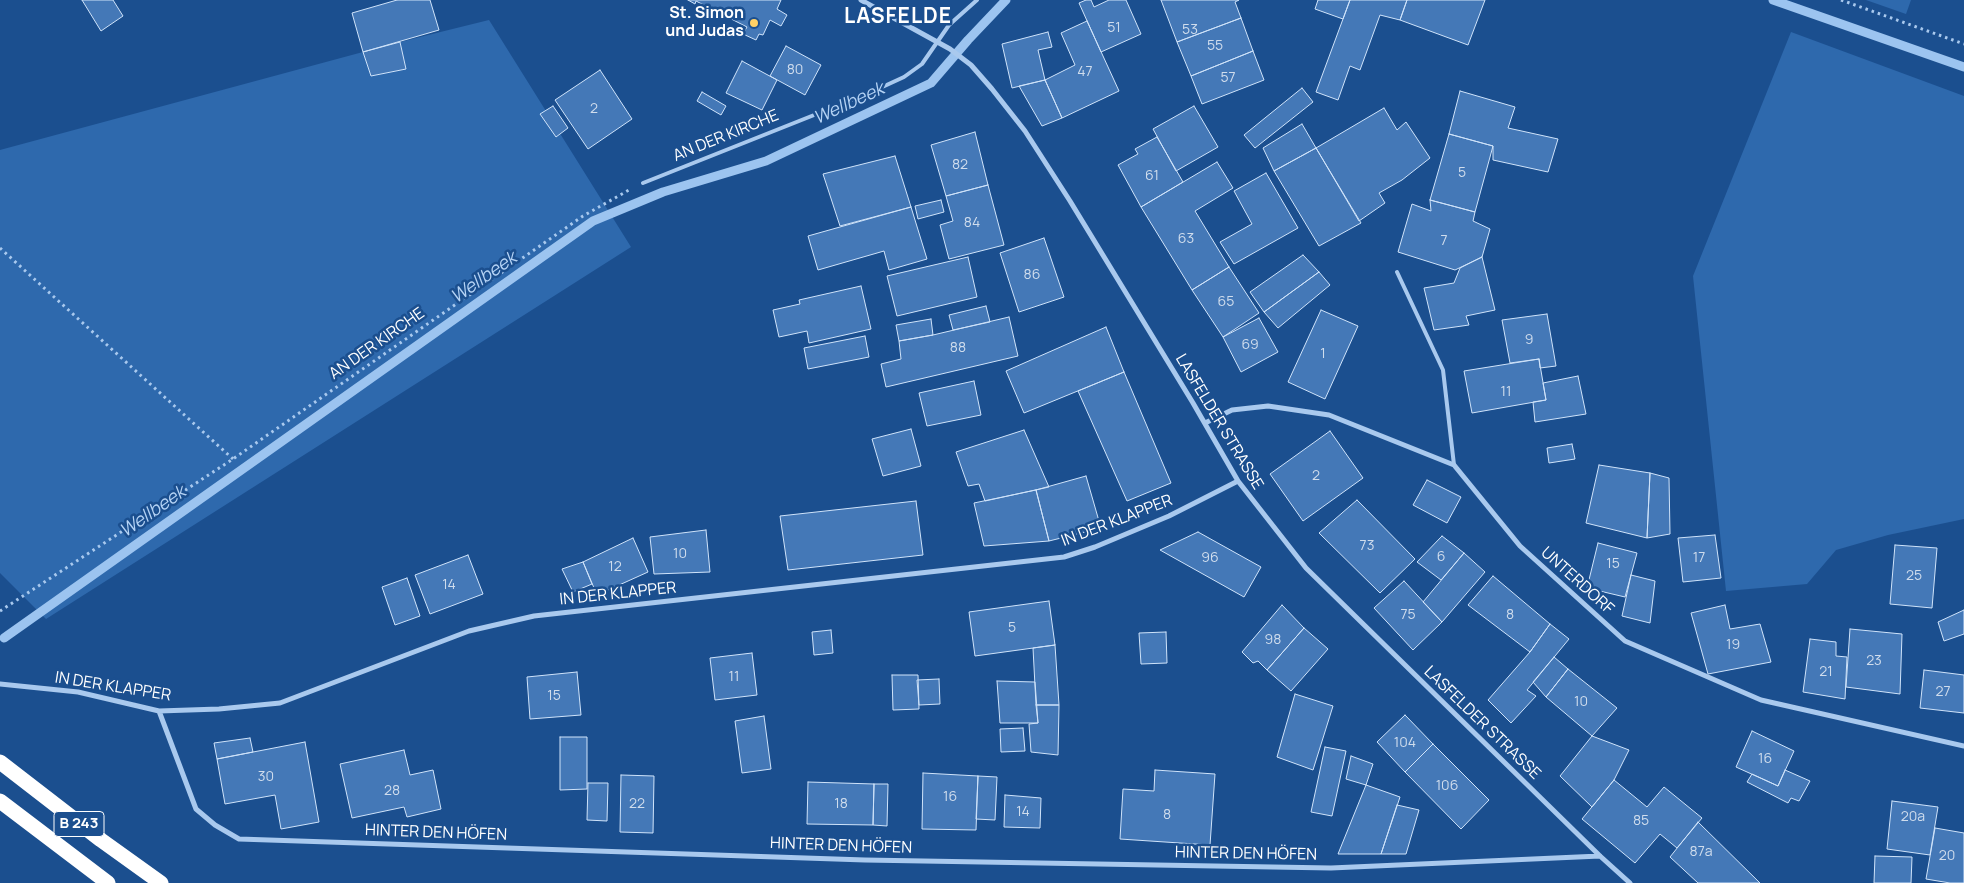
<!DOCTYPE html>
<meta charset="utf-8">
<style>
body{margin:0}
canvas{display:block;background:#1b4f8f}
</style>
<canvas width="1964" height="883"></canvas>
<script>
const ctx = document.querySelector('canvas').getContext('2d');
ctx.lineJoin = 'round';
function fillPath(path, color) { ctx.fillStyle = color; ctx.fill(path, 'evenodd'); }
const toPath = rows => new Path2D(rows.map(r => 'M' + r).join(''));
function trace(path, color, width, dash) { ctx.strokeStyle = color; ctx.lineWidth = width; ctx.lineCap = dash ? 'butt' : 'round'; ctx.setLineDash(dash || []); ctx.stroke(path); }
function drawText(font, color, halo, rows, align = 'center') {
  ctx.font = font + ' Manrope,sans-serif'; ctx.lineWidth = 5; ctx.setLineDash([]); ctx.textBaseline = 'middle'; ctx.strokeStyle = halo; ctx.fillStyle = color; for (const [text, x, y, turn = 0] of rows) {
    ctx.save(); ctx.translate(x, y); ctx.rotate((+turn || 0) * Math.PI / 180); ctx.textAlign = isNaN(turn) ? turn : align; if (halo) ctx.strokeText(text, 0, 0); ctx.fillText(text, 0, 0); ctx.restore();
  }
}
fillPath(toPath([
 [1866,0,1911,0,1906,14],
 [489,20,631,247,46,619,0,573,0,150,400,42],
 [1791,32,1964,96,1964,519,1888,535,1836,550,1807,584,1726,591,1693,276]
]), '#2e69ad');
trace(toPath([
 [1773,0,1964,67],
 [4,638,593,221,663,192,766,161,931,83,968,40,1006,0]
]), '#9cc4f0', 9);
const building = toPath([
 [82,0,113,0,123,16,101,31,82,0],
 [397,0,430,0,439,30,363,52,352,13,397,0],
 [688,0,781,0,777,9,787,15,781,26,770,20,763,35,759,34,756,40,743,34,747,27,696,1,695,4,688,0],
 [1086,0,1091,0,1094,7,1109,0,1126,0,1141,34,1101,52,1079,3,1086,0],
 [1161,0,1239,0,1235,2,1241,18,1177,42,1161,0],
 [1318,0,1350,0,1343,19,1315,9,1318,0],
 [1350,0,1407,0,1400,20,1380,15,1360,70,1350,66,1338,100,1316,92,1350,0],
 [1407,0,1485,0,1468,45,1400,20,1407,0],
 [1241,18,1253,51,1191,76,1177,42,1241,18],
 [1087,21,1119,91,1062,118,1045,80,1075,65,1061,33,1087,21],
 [1048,32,1052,47,1038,50,1045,80,1012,88,1002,44,1048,32],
 [400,42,406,69,371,76,363,52,400,42],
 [786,46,821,65,805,95,770,76,786,46],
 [1253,51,1264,80,1202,104,1191,76,1253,51],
 [742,61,777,80,762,110,726,93,742,61],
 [600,70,632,119,588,149,555,100,600,70],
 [1045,80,1062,118,1042,126,1019,86,1045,80],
 [1302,88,1313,102,1255,148,1244,135,1302,88],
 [1460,91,1515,107,1508,128,1558,139,1548,172,1493,160,1493,146,1449,134,1460,91],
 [702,92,726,106,721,115,697,101,702,92],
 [553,106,568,128,556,137,540,114,553,106],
 [1194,106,1218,147,1176,171,1153,129,1194,106],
 [1384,108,1397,130,1406,122,1430,158,1402,180,1379,193,1385,203,1359,221,1316,148,1384,108],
 [1302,124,1316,148,1274,171,1263,148,1302,124],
 [975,132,988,185,946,196,931,145,975,132],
 [1449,134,1493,146,1475,212,1430,200,1449,134],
 [1157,137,1183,182,1141,207,1118,165,1138,154,1135,149,1157,137],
 [1316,148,1361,223,1319,246,1274,171,1316,148],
 [895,156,911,207,840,226,823,174,895,156],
 [1217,162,1233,188,1195,211,1229,267,1192,290,1141,207,1217,162],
 [1266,173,1298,228,1234,264,1220,242,1252,224,1234,191,1266,173],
 [988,185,1004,245,949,259,940,225,953,221,946,196,988,185],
 [941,200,944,212,918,219,915,206,941,200],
 [1430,200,1475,212,1473,221,1490,229,1482,257,1455,270,1398,252,1412,204,1431,211,1430,200],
 [911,207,927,259,889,270,884,251,818,270,808,236,911,207],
 [1044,238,1064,297,1019,312,1000,253,1044,238],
 [1303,255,1319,272,1264,312,1250,292,1303,255],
 [968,257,977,297,897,316,887,276,968,257],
 [1482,257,1495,310,1466,316,1469,325,1434,330,1424,288,1454,283,1460,268,1482,257],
 [1229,267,1259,313,1223,337,1192,290,1229,267],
 [1319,272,1330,285,1278,328,1264,312,1319,272],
 [861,286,871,329,809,343,807,331,779,337,773,310,800,304,799,300,861,286],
 [986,306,990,322,953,330,949,315,986,306],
 [1321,310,1358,326,1325,399,1288,382,1321,310],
 [1547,314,1556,366,1540,368,1539,359,1510,363,1502,320,1547,314],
 [1009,317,1018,356,886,387,881,364,901,359,899,341,933,335,1009,317],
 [1259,318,1278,352,1241,372,1223,337,1259,318],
 [931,319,933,335,899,341,896,325,931,319],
 [1106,327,1124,372,1024,413,1006,371,1106,327],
 [865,336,869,357,808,369,804,348,865,336],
 [1539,359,1546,400,1472,413,1464,371,1539,359],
 [1124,372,1171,483,1127,501,1078,391,1124,372],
 [1578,376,1586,414,1535,422,1533,402,1546,400,1543,383,1578,376],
 [974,381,981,415,927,426,919,393,974,381],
 [911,429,921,466,883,476,872,439,911,429],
 [1024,430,1049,487,985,501,979,484,968,486,956,452,1024,430],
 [1330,431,1363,478,1303,521,1270,474,1330,431],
 [1572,444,1575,459,1549,463,1547,448,1572,444],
 [1599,465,1650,473,1647,538,1586,523,1599,465],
 [1650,473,1669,478,1670,534,1647,538,1650,473],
 [1086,476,1101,528,1049,541,1036,490,1086,476],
 [1427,480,1461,497,1447,523,1413,505,1427,480],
 [1036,490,1049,541,984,546,974,503,1036,490],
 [1357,500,1415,559,1380,593,1319,533,1357,500],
 [916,501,923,555,788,570,780,516,916,501],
 [706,530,710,572,654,574,650,537,706,530],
 [1198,532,1261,567,1244,597,1160,550,1198,532],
 [1715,535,1721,578,1683,582,1678,538,1715,535],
 [1442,536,1464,553,1441,580,1417,562,1442,536],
 [633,538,648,572,597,595,583,562,633,538],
 [1598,543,1637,553,1625,597,1587,588,1598,543],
 [1895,545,1937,548,1932,608,1890,604,1895,545],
 [1464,553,1485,572,1442,622,1423,602,1464,553],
 [468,555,483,594,430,614,415,575,468,555],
 [583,562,592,584,573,592,562,569,583,562],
 [1631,575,1655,581,1650,623,1622,616,1631,575],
 [1493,576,1550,624,1530,652,1468,605,1493,576],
 [407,578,420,616,395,625,382,587,407,578],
 [1404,581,1442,622,1413,650,1374,608,1404,581],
 [1049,601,1055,645,975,656,969,612,1049,601],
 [1282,605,1304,628,1267,670,1258,661,1253,663,1242,652,1282,605],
 [1725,605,1730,629,1760,624,1771,662,1708,674,1691,613,1725,605],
 [1964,610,1964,634,1944,641,1938,622,1964,610],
 [1550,624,1569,639,1527,690,1536,696,1511,723,1488,700,1530,652,1550,624],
 [1304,628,1328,649,1291,691,1267,670,1304,628],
 [1850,629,1902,634,1900,694,1846,687,1850,629],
 [831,630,833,653,814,655,812,632,831,630],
 [1166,632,1167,663,1141,664,1139,633,1166,632],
 [1810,639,1836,642,1836,656,1847,657,1845,699,1803,692,1810,639],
 [1055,645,1059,705,1036,705,1033,648,1055,645],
 [752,653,757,695,715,700,710,658,752,653],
 [1554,657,1568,669,1546,697,1533,682,1554,657],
 [1568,669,1617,708,1592,736,1546,697,1568,669],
 [1924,670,1964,675,1964,713,1920,708,1924,670],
 [577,672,581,715,530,719,527,677,577,672],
 [892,675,918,675,919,709,893,710,892,675],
 [939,679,940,704,919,705,917,680,939,679],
 [997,681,1035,682,1038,723,1000,723,997,681],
 [1295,694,1333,706,1313,770,1277,757,1295,694],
 [1036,705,1059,705,1058,755,1031,752,1029,724,1038,723,1036,705],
 [1405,715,1433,744,1405,772,1377,742,1405,715],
 [764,716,771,769,742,773,735,721,764,716],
 [1023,728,1025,751,1001,752,1000,729,1023,728],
 [1752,731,1794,751,1778,786,1736,767,1752,731],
 [1592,736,1629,750,1614,780,1592,807,1560,776,1592,736],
 [560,737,587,737,587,789,560,790,560,737],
 [250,738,253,752,217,759,214,743,250,738],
 [305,742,319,822,281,829,275,795,225,804,217,759,305,742],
 [1433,744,1489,800,1461,829,1405,772,1433,744],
 [1325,747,1346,751,1332,816,1311,812,1325,747],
 [404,750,410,775,433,770,441,809,407,817,404,807,352,818,340,764,404,750],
 [1351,756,1373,764,1366,785,1346,779,1351,756],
 [1155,770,1215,774,1210,845,1120,839,1123,789,1154,791,1155,770],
 [1785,770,1810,781,1799,801,1791,798,1788,803,1747,782,1752,774,1778,786,1785,770],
 [923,773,978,776,976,830,922,829,923,773],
 [621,775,654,776,653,833,620,832,621,775],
 [978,776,997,777,995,820,976,819,978,776],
 [1614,780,1647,807,1664,787,1702,818,1677,848,1660,834,1635,863,1582,819,1614,780],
 [808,782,874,784,873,825,807,824,808,782],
 [588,783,608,783,607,821,587,820,588,783],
 [874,784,888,784,887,826,873,825,874,784],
 [1366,785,1400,797,1381,854,1338,854,1366,785],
 [1005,795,1041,798,1040,828,1004,827,1005,795],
 [1892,801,1938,807,1930,855,1887,849,1892,801],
 [1397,805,1419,810,1406,854,1381,854,1397,805],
 [1698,822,1760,883,1698,883,1670,857,1698,822],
 [1935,828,1964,833,1964,883,1950,883,1926,879,1935,828],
 [1875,856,1912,857,1911,883,1874,883,1875,856]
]);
fillPath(building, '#4478b7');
trace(building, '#cfe3fa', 1);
trace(toPath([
 [1841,0,1964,44],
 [0,248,233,459],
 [0,611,233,459,583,216,629,190]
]), '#a9c9ee', 3, [2.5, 4]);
trace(toPath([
 [643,183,867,94,904,77,922,64,949,25,977,0],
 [1397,272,1443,370,1454,465]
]), '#a9c9ee', 4);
trace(toPath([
 [861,0,950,49,971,65,992,89,1025,131,1070,201,1193,403,1238,481,1306,568,1600,856,1630,883],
 [1205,423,1232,410,1268,406,1329,415,1454,465,1520,546,1625,641,1761,700,1964,746],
 [0,684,78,692,159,711,219,709,280,703,469,631,534,616,1064,557,1095,547,1169,516,1238,481],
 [159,711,196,809,215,825,239,839,865,860,1331,868,1600,856]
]), '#a9c9ee', 5);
trace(toPath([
 [0,762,101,840,161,883],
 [0,801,108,883]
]), '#fff', 15);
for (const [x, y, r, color] of [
 [754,23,5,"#ffd166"]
]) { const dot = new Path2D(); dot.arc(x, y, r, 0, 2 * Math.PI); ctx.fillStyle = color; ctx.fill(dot); trace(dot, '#1b4f8f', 2); }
drawText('14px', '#d0dded', null, [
 ["51",1114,28],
 ["53",1190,30],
 ["55",1215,46],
 ["80",795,70],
 ["47",1085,72],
 ["57",1228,78],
 ["2",594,109],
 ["82",960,165],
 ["5",1462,173],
 ["61",1152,176],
 ["84",972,223],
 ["63",1186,239],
 ["7",1444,241],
 ["86",1032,275],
 ["65",1226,302],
 ["9",1529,340],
 ["69",1250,345],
 ["88",958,348],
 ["1",1323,354],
 ["11",1506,392],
 ["2",1316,476],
 ["73",1367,546],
 ["10",680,554],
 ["6",1441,557],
 ["96",1210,558],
 ["17",1699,558],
 ["15",1613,564],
 ["12",615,567],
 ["25",1914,576],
 ["14",449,585],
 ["75",1408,615],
 ["8",1510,615],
 ["5",1012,628],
 ["98",1273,640],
 ["19",1733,645],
 ["23",1874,661],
 ["21",1826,672],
 ["11",734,677],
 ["27",1943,692],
 ["15",554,696],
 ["10",1581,702],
 ["104",1405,743],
 ["16",1765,759],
 ["30",266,777],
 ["106",1447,786],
 ["28",392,791],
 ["16",950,797],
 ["22",637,804],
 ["18",841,804],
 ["14",1023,812],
 ["8",1167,815],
 ["20a",1913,817],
 ["85",1641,821],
 ["87a",1701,852],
 ["20",1947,856]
]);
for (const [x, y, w] of [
 [79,824,50]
]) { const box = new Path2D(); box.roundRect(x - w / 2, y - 12.5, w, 25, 4); ctx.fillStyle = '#1b4f8f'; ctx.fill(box); trace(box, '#fff', 1); }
drawText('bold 15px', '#fff', null, [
 ["B 243",79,824]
]);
drawText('bold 16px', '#fff', '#1b4f8f', [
 ["St. Simon",744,14],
 ["und Judas",744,32]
], 'right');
drawText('16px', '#fff', '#1b4f8f', [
 ["AN DER KIRCHE",726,136,-22],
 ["AN DER KIRCHE",377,344,-35],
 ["LASFELDER STRASSE",1219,422,59],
 ["IN DER KLAPPER",1117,521,-21],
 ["UNTERDORF",1577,581,42],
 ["IN DER KLAPPER",618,594,-6],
 ["IN DER KLAPPER",113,687,9],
 ["LASFELDER STRASSE",1482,723,44],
 ["HINTER DEN HÖFEN",436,833,2],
 ["HINTER DEN HÖFEN",841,846,2],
 ["HINTER DEN HÖFEN",1246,854,1]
]);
drawText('italic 18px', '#b5d3f5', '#1b4f8f', [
 ["Wellbeek",849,104,-25],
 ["Wellbeek",484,278,-35],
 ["Wellbeek",153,512,-35]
]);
ctx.letterSpacing = '1px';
drawText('bold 21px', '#fff', '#1b4f8f', [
 ["LASFELDE",898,17]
]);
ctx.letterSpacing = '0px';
</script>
